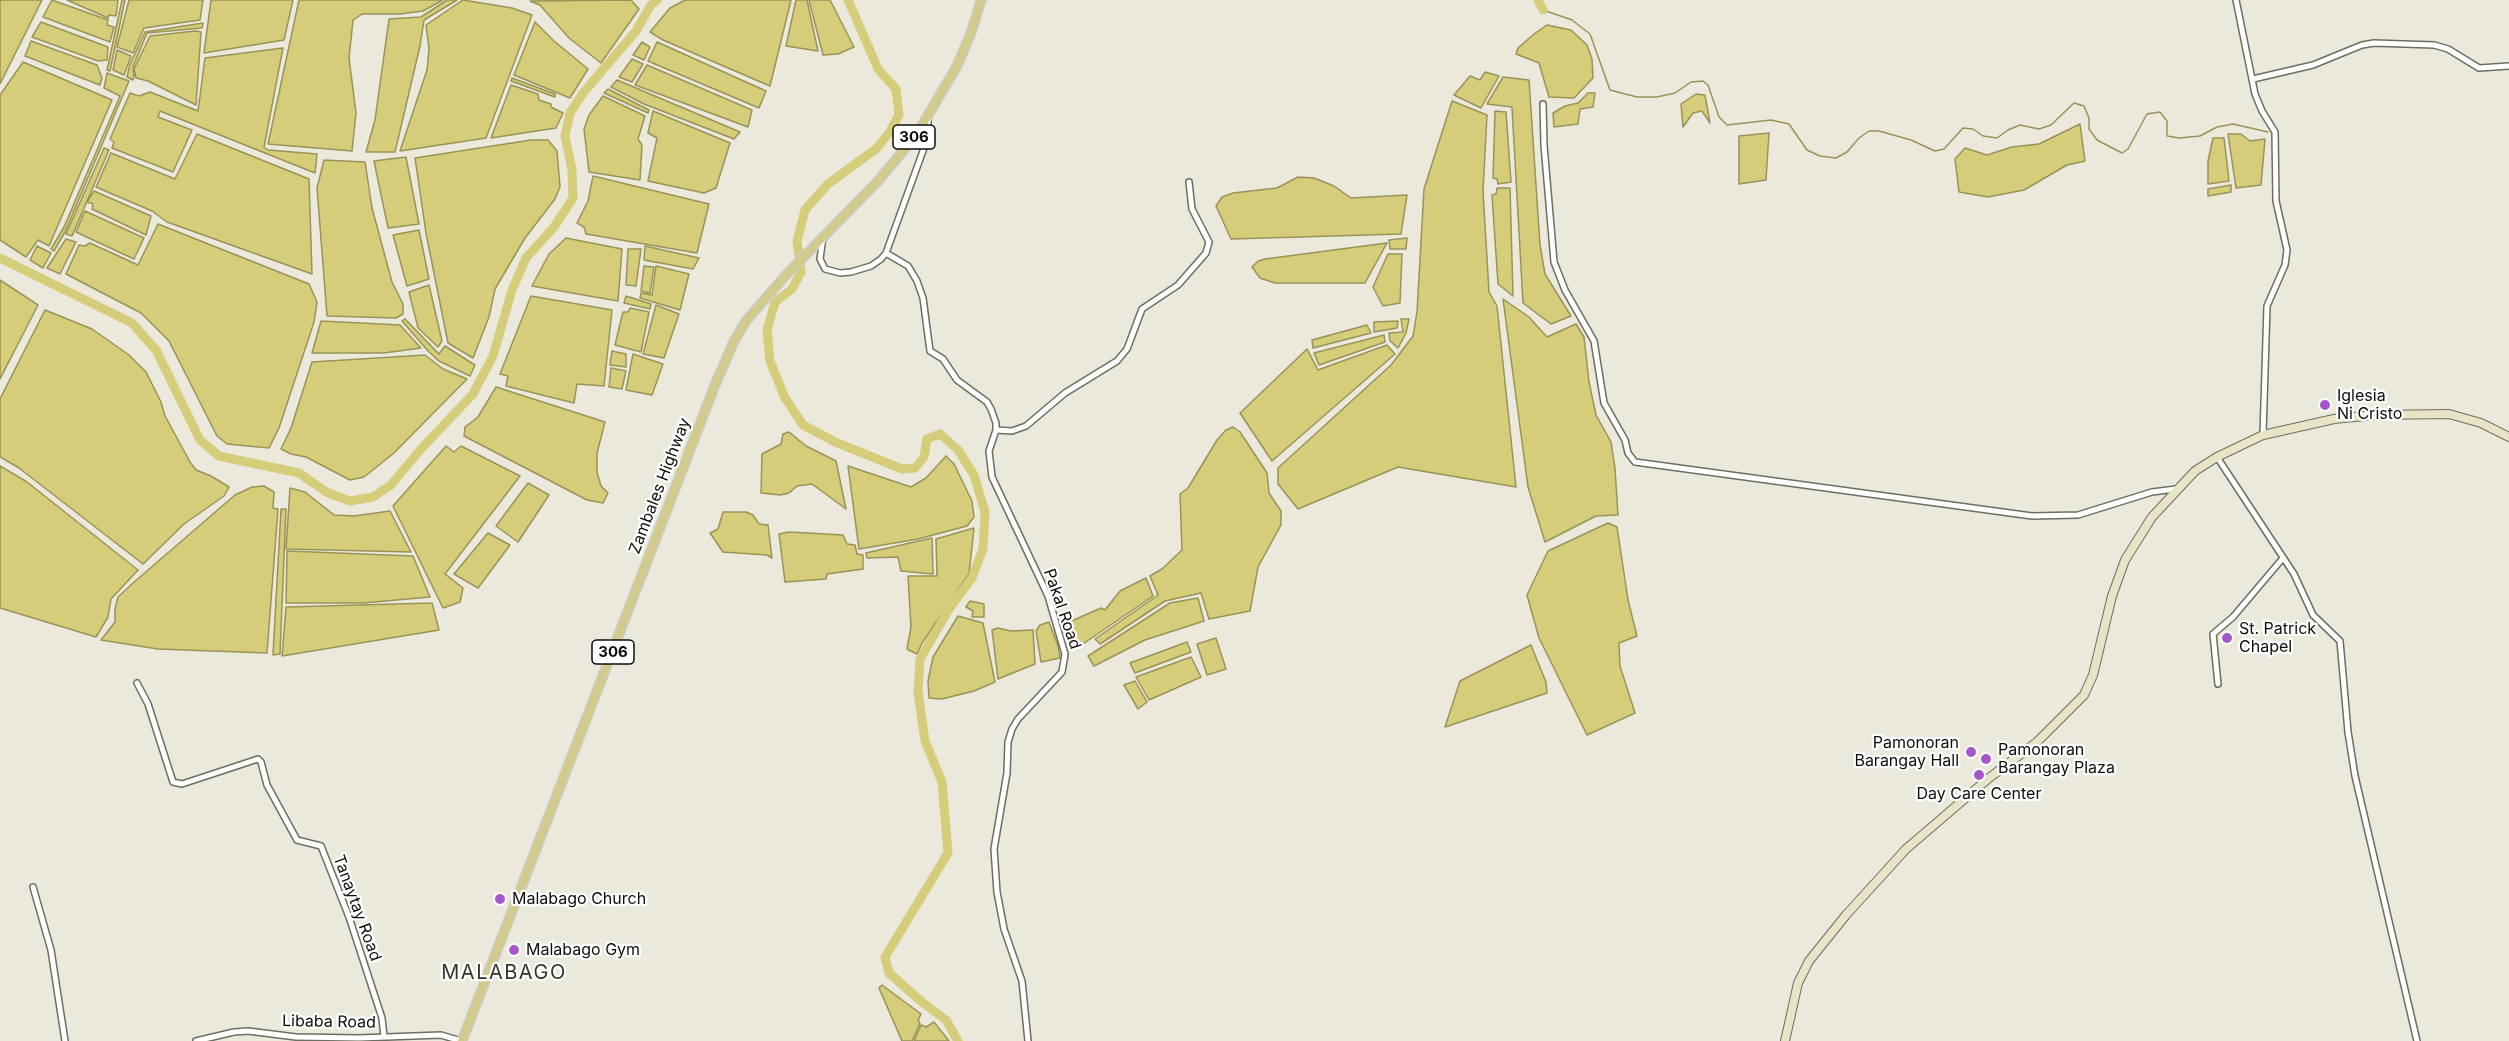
<!DOCTYPE html>
<style>
body{margin:0}
canvas{display:block;background:#eae9dc}
</style>
<canvas width="2509" height="1041"></canvas>
<script>
const ctx = document.querySelector('canvas').getContext('2d');
ctx.lineJoin = 'round';
function fillPath(path, color) { ctx.fillStyle = color; ctx.fill(path, 'evenodd'); }
const toPath = rows => new Path2D(rows.map(r => 'M' + r).join(''));
function trace(path, color, width, dash) { ctx.strokeStyle = color; ctx.lineWidth = width; ctx.lineCap = dash ? 'butt' : 'round'; ctx.setLineDash(dash || []); ctx.stroke(path); }
function drawText(font, color, halo, rows, align = 'center') {
  ctx.font = font + ' Inter,sans-serif'; ctx.lineWidth = 4.5; ctx.setLineDash([]); ctx.textBaseline = 'middle'; ctx.strokeStyle = halo; ctx.fillStyle = color; for (const [text, x, y, turn = 0] of rows) {
    ctx.save(); ctx.translate(x, y); ctx.rotate((+turn || 0) * Math.PI / 180); ctx.textAlign = isNaN(turn) ? turn : align; if (halo) ctx.strokeText(text, 0, 0); ctx.fillText(text, 0, 0); ctx.restore();
  }
}
const water = toPath([
 [0,0,42,0,0,84,0,0],
 [52,0,108,20,107,25,114,27,110,42,43,17,52,0],
 [67,0,118,0,116,16,109,15,108,18,67,0],
 [122,0,125,0,110,71,107,70,122,0],
 [129,0,203,0,200,20,144,28,133,53,117,47,129,0],
 [211,0,293,0,284,40,204,53,211,0],
 [299,0,443,0,423,11,400,14,362,14,353,20,349,58,356,113,352,151,268,144,299,0],
 [447,0,457,0,424,20,420,46,395,152,366,152,375,120,389,19,421,17,447,0],
 [463,0,512,8,532,15,486,138,400,151,427,70,429,49,426,25,463,0],
 [631,0,639,9,601,63,569,38,540,5,530,1,631,0],
 [685,0,791,0,770,86,663,40,650,32,670,8,685,0],
 [796,0,807,0,818,51,786,46,796,0],
 [809,0,830,0,854,47,838,54,823,55,809,0],
 [41,22,108,47,107,60,98,61,32,37,41,22],
 [535,22,554,41,588,69,570,98,514,75,535,22],
 [203,23,202,28,147,33,133,67,134,76,133,80,127,77,130,64,145,32,203,23],
 [1547,25,1571,30,1587,45,1592,59,1593,78,1574,98,1549,97,1539,63,1516,54,1518,48,1534,34,1547,25],
 [195,31,201,32,196,105,148,81,136,78,134,69,150,36,195,31],
 [31,41,97,65,102,78,100,85,25,56,31,41],
 [642,42,650,47,644,60,633,55,642,42],
 [657,42,766,91,759,108,648,61,657,42],
 [283,48,264,147,268,150,317,154,315,173,160,111,158,117,192,130,173,172,112,148,114,142,110,139,130,93,139,96,150,92,198,111,205,58,283,48],
 [117,50,131,56,124,75,113,70,117,50],
 [632,59,643,64,632,82,619,77,632,59],
 [23,62,112,100,49,246,38,240,26,257,0,240,0,95,23,62],
 [647,65,752,110,748,127,635,85,647,65],
 [1485,72,1499,76,1481,108,1454,95,1470,76,1480,80,1485,72],
 [107,73,129,81,65,232,54,251,51,249,64,227,120,96,104,88,107,73],
 [1503,77,1529,80,1540,245,1545,274,1571,316,1551,324,1523,303,1512,107,1487,104,1503,77],
 [512,78,555,94,555,97,511,81,512,78],
 [617,80,740,132,734,139,644,104,611,87,617,80],
 [511,85,538,94,539,100,551,104,551,107,563,113,556,128,491,138,511,85],
 [608,89,649,110,648,113,604,93,608,89],
 [1588,93,1595,93,1593,107,1580,109,1578,124,1554,127,1553,113,1565,106,1578,103,1588,93],
 [1696,94,1705,95,1710,123,1702,111,1693,113,1683,127,1681,104,1696,94],
 [603,96,645,116,638,139,642,145,640,180,589,172,584,129,589,115,603,96],
 [1452,101,1487,115,1483,191,1489,292,1497,306,1516,487,1398,467,1298,509,1278,484,1278,468,1391,365,1413,336,1417,312,1424,189,1452,101],
 [653,111,730,143,716,188,704,193,648,181,657,138,648,133,653,111],
 [1495,111,1506,112,1511,182,1498,184,1497,179,1493,178,1495,111],
 [2080,124,2085,161,2067,165,2024,190,1988,197,1959,192,1955,159,1965,148,1987,155,2012,147,2039,144,2080,124],
 [1769,133,1766,180,1739,184,1739,136,1769,133],
 [197,134,309,179,312,274,167,222,152,211,96,187,111,153,175,179,197,134],
 [2228,134,2241,134,2250,141,2265,139,2261,185,2236,188,2228,134],
 [2213,138,2224,138,2229,181,2208,184,2208,161,2213,138],
 [531,140,548,140,557,151,560,187,555,199,525,238,495,289,489,317,473,358,448,343,426,233,415,158,531,140],
 [104,148,109,150,72,236,66,234,104,148],
 [406,157,419,224,388,228,374,161,406,157],
 [324,160,365,162,372,208,392,282,403,304,403,314,396,318,327,316,317,188,324,160],
 [593,176,709,204,697,253,586,234,584,227,577,223,588,201,593,176],
 [1298,177,1314,178,1334,186,1351,198,1407,195,1401,234,1231,239,1216,206,1222,197,1233,193,1277,188,1298,177],
 [2231,185,2231,192,2208,196,2208,189,2231,185],
 [1497,188,1510,188,1513,296,1498,284,1492,195,1496,194,1497,188],
 [94,191,151,216,146,235,92,209,93,204,87,202,94,191],
 [85,211,144,238,134,259,76,232,85,211],
 [158,224,309,284,317,302,314,322,279,428,269,448,227,444,217,436,169,341,141,313,66,274,79,245,85,246,90,243,138,265,158,224],
 [419,230,429,279,407,286,393,235,419,230],
 [566,238,622,249,618,301,532,286,549,254,566,238],
 [1407,238,1406,249,1390,249,1389,240,1407,238],
 [66,239,76,242,60,274,47,268,66,239],
 [1387,243,1365,283,1275,283,1260,278,1252,267,1258,261,1265,259,1387,243],
 [37,246,51,253,43,268,30,260,37,246],
 [645,246,699,258,693,269,644,260,645,246],
 [628,249,641,249,636,286,626,285,628,249],
 [1388,254,1402,254,1400,303,1383,306,1373,287,1388,254],
 [644,266,654,267,650,293,641,291,644,266],
 [656,266,689,274,680,310,640,298,641,293,652,295,656,266],
 [0,280,38,305,0,379,0,280],
 [429,285,442,341,438,347,418,328,409,292,429,285],
 [531,296,612,310,604,386,577,384,574,403,506,386,508,376,500,374,531,296],
 [626,296,651,304,650,309,624,303,626,296],
 [1503,299,1529,317,1547,337,1576,324,1584,337,1589,382,1596,415,1611,442,1615,468,1618,515,1596,516,1545,542,1528,487,1503,299],
 [656,305,679,314,664,358,643,354,656,305],
 [630,308,649,312,641,352,615,345,623,312,628,312,630,308],
 [45,310,92,329,129,355,146,372,161,402,165,416,190,462,196,470,211,476,229,487,224,496,184,524,143,564,19,468,0,457,0,399,45,310],
 [405,319,439,354,445,346,475,365,470,376,439,361,429,352,402,321,405,319],
 [1401,319,1409,319,1406,333,1398,348,1390,341,1389,333,1403,332,1401,319],
 [321,321,400,325,421,348,384,353,312,353,321,321],
 [1398,321,1397,328,1374,332,1374,322,1398,321],
 [1367,325,1371,333,1313,348,1312,340,1367,325],
 [1384,335,1385,342,1319,365,1314,353,1384,335],
 [1387,345,1395,354,1272,461,1240,413,1307,349,1318,370,1387,345],
 [612,351,626,354,626,367,610,365,612,351],
 [633,354,663,364,652,395,626,390,633,354],
 [425,355,443,369,467,379,394,453,364,477,350,480,306,457,291,454,281,449,291,428,312,362,425,355],
 [611,368,626,371,622,389,609,387,611,368],
 [496,387,605,422,597,453,597,472,601,486,608,493,603,503,587,500,464,436,465,427,478,417,496,387],
 [1233,427,1240,432,1267,473,1269,493,1281,511,1281,525,1258,567,1250,611,1209,619,1201,593,1165,601,1100,644,1095,639,1158,595,1150,576,1162,569,1182,550,1180,494,1188,488,1217,440,1226,430,1233,427],
 [789,432,806,446,836,461,846,509,812,484,797,486,789,493,780,495,761,493,762,454,781,444,783,434,789,432],
 [446,446,454,452,461,446,520,476,445,574,463,588,460,602,443,608,393,506,446,446],
 [946,456,954,464,972,501,974,517,967,526,918,539,859,549,848,466,911,487,926,478,946,456],
 [0,466,27,482,138,570,111,599,108,617,96,637,0,608,0,466],
 [528,483,549,495,518,542,496,526,528,483],
 [264,486,274,492,273,508,278,509,267,653,158,649,101,640,115,622,115,609,118,597,133,583,235,495,252,487,264,486],
 [290,488,305,492,334,515,354,516,390,511,411,552,286,549,290,488],
 [281,509,286,509,280,654,273,655,281,509],
 [723,512,746,512,753,515,759,524,768,525,772,558,767,555,723,552,710,533,718,529,723,512],
 [1608,523,1617,527,1628,600,1637,636,1619,643,1620,666,1635,713,1587,735,1539,638,1527,595,1548,551,1608,523],
 [974,528,969,574,922,643,917,654,907,649,911,627,908,576,937,576,936,539,974,528],
 [789,532,843,535,847,544,855,545,857,554,863,555,863,569,827,574,826,579,785,582,779,534,789,532],
 [488,533,510,545,478,588,454,574,488,533],
 [932,538,933,574,901,571,898,557,867,558,866,553,932,538],
 [287,551,413,556,430,597,363,603,286,603,287,551],
 [1146,578,1153,596,1077,648,1067,623,1101,608,1105,610,1120,591,1146,578],
 [1198,598,1204,621,1145,640,1094,666,1088,656,1170,603,1198,598],
 [970,601,984,604,984,617,972,617,973,611,966,607,970,601],
 [432,603,439,630,282,656,286,607,432,603],
 [958,616,983,623,995,682,974,691,942,699,929,698,928,681,933,657,958,616],
 [1049,622,1058,646,1060,658,1041,662,1036,631,1040,625,1049,622],
 [998,628,1011,631,1033,630,1035,664,998,679,992,630,998,628],
 [1216,638,1226,669,1207,675,1197,644,1216,638],
 [1187,642,1191,652,1135,673,1130,663,1187,642],
 [1531,645,1546,682,1547,693,1445,727,1460,681,1531,645],
 [1191,657,1201,677,1149,700,1136,677,1191,657],
 [1135,681,1147,702,1138,709,1124,685,1135,681],
 [882,985,921,1014,918,1020,920,1023,912,1041,902,1041,879,988,882,985],
 [934,1022,949,1041,914,1041,921,1025,926,1027,934,1022]
]);
fillPath(water, '#d5cd7a');
trace(water, '#999358', 1.5);
trace(toPath([
 [1543,10,1572,20,1590,34,1610,90,1637,97,1657,97,1675,93,1691,82,1703,81,1708,85,1719,117,1727,125,1771,120,1789,124,1807,150,1820,156,1836,158,1847,152,1859,138,1869,131,1879,131,1911,140,1935,151,1944,149,1963,128,1973,129,1983,136,1997,138,2008,130,2020,125,2039,129,2051,125,2074,103,2084,106,2089,118,2089,129,2097,140,2122,153,2128,149,2147,114,2160,112,2167,121,2167,136,2179,138,2200,136,2217,127,2233,124,2268,132]
]), '#999358', 1.5);
trace(toPath([
 [848,0,878,69,896,89,899,115,889,133,876,149,828,184,805,210,797,241,801,272,792,289,775,302,767,330,770,361,785,398,803,425,835,442,902,469,915,468,924,457,927,439,940,434,958,450,974,475,985,512,983,549,972,578,949,609,920,659,918,692,925,741,942,782,948,853,885,957,889,973,922,1002,946,1020,958,1041],
 [1538,0,1543,10],
 [0,258,132,323,156,350,200,440,219,456,299,473,328,493,350,501,373,497,391,485,420,450,473,394,493,356,512,290,526,258,554,227,573,198,572,170,565,136,570,113,583,93,636,31,651,5,657,0]
]), '#d5cd7a', 9);
const street = toPath([
 [2236,0,2255,94,2262,111,2275,132,2276,201,2287,250,2285,265,2267,306,2263,435],
 [2253,79,2313,65,2362,45,2374,43,2434,45,2448,49,2479,68,2509,66],
 [1543,104,1544,145,1554,262,1565,290,1594,341,1604,403,1625,440,1628,453,1635,462,2032,516,2078,515,2152,492,2176,489],
 [823,237,820,259,825,269,840,273,851,272,871,266,881,259,886,253,928,137,928,118],
 [886,253,908,266,917,281,923,298,930,351,943,359,957,380,987,402,991,409,996,423,996,430,989,451,992,477,1048,596,1065,654,1062,672,1018,719,1012,729,1008,742,1007,773,994,849,997,892,1004,929,1022,981,1028,1041],
 [996,430,1012,431,1026,426,1065,393,1117,361,1127,349,1142,309,1178,285,1206,253,1209,242,1192,209,1189,182],
 [2217,457,2294,574,2313,615,2340,641,2348,732,2355,776,2417,1041],
 [137,683,148,704,173,782,182,784,258,759,261,762,267,785,297,840,321,846,349,917,382,1018,384,1037],
 [2218,684,2213,634,2233,617,2283,558],
 [33,887,51,950,65,1041],
 [196,1041,234,1032,248,1031,296,1037,359,1038,441,1035,461,1041]
]);
const secondary = toPath([
 [1785,1041,1798,983,1809,961,1846,915,1906,849,1989,778,2037,742,2084,695,2093,675,2112,596,2125,560,2152,517,2195,471,2217,457,2263,435,2334,419,2375,415,2449,414,2481,423,2509,437]
]);
const primary = toPath([
 [462,1041,715,385,734,341,746,321,786,275,878,181,917,134,957,66,971,33,981,0]
]);
trace(street, '#6e6d61', 8);
trace(secondary, '#6e6d61', 10);
trace(primary, '#cacac9', 11);
trace(street, '#fff', 5);
trace(secondary, '#e8e5c6', 8);
trace(primary, '#d2cb8c', 8);
for (const [x, y, r, color] of [
 [2325,405,6,"#a558ca"],
 [2227,638,6,"#a558ca"],
 [1971,752,6,"#a558ca"],
 [1986,759,6,"#a558ca"],
 [1979,775,6,"#a558ca"],
 [500,899,6,"#a558ca"],
 [514,950,6,"#a558ca"]
]) { const dot = new Path2D(); dot.arc(x, y, r, 0, 2 * Math.PI); ctx.fillStyle = color; ctx.fill(dot); trace(dot, '#fff', 2); }
for (const [x, y, w] of [
 [914,137,42],
 [613,652,42]
]) { const box = new Path2D(); box.roundRect(x - w / 2, y - 12, w, 24, 4.5); ctx.fillStyle = '#fff'; ctx.fill(box); trace(box, '#0e0d09', 1.5); }
drawText('bold 15px', '#0e0d09', null, [
 ["306",914,137],
 ["306",613,652]
]);
drawText('16px', '#0e0d09', '#fff', [
 ["Iglesia",2337,396],
 ["Ni Cristo",2337,414],
 ["St. Patrick",2239,629],
 ["Chapel",2239,647],
 ["Pamonoran",1959,743,"right"],
 ["Barangay Hall",1959,761,"right"],
 ["Pamonoran",1998,750],
 ["Barangay Plaza",1998,768],
 ["Day Care Center",1979,794,"center"],
 ["Malabago Church",512,899],
 ["Malabago Gym",526,950]
], 'left');
drawText('16px', '#0e0d09', '#fff', [
 ["Zambales Highway",660,486,-69],
 ["Pakal Road",1062,609,71],
 ["Tanaytay Road",357,908,70],
 ["Libaba Road",329,1022,1]
]);
ctx.letterSpacing = '1.5px';
drawText('20px', '#35342a', '#fff', [
 ["MALABAGO",504,973]
]);
ctx.letterSpacing = '0px';
</script>
